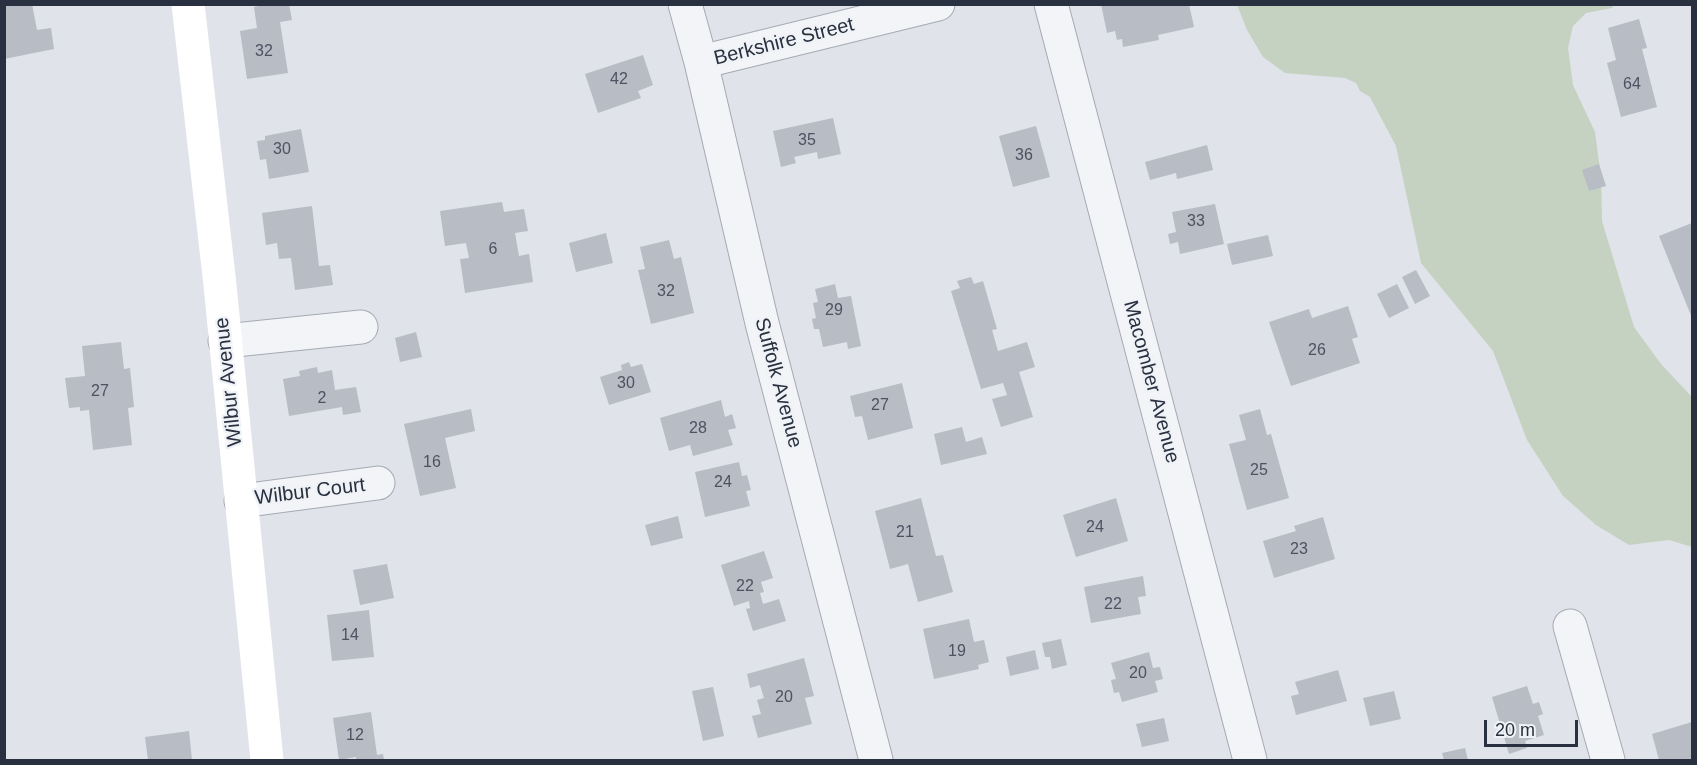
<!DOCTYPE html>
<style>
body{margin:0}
#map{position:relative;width:1697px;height:765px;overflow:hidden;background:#e0e3e9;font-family:Arial,sans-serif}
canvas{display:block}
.frame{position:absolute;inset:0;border:6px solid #29303f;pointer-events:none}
.scale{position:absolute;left:1484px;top:720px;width:94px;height:27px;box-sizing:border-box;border:3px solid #29303f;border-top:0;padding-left:8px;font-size:18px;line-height:21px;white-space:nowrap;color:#29303f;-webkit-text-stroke:4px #eff2f6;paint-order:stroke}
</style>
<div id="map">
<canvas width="1697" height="765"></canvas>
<div class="frame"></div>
<div class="scale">20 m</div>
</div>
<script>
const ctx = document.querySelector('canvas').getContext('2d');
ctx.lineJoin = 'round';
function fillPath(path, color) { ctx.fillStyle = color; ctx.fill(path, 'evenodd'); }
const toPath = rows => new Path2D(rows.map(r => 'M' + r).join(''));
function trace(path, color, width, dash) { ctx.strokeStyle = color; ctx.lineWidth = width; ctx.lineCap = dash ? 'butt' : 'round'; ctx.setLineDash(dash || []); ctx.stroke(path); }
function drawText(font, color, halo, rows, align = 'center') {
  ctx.font = font + ' Arial,sans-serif'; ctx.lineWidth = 4.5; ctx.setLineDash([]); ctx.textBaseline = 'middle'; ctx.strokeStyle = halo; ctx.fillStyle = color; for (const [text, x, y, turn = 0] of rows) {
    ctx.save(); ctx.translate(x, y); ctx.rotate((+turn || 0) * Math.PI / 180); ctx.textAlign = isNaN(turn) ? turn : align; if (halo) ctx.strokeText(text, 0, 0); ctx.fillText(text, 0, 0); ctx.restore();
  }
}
fillPath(toPath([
 [1237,5,1614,5,1612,8,1586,13,1573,26,1568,48,1573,85,1595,132,1601,177,1602,221,1634,327,1661,364,1692,397,1692,547,1669,540,1629,545,1596,525,1563,496,1527,440,1493,351,1421,263,1396,146,1370,97,1360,91,1356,83,1345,78,1285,73,1263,57,1247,30]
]), '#c5d2c1');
fillPath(toPath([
 [4,4,32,4,37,30,51,28,54,49,4,59],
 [268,4,289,4,292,20,280,22,288,73,247,79,240,31,257,28,254,7],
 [1101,4,1189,4,1194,27,1158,35,1159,40,1123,47,1122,39,1117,40,1115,31,1107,33],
 [1639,19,1647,48,1642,49,1657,107,1621,117,1607,63,1616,60,1608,28],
 [643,55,653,85,638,91,641,98,598,113,585,74],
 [833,118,841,154,818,159,817,152,794,157,796,163,781,167,773,131],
 [1036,126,1050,177,1013,187,999,136],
 [301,129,309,172,269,179,266,159,260,160,257,141,265,140,265,136],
 [1207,145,1213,170,1177,179,1176,173,1150,180,1145,162],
 [1599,164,1606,186,1589,191,1582,170],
 [502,202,504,212,524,209,528,231,515,233,519,256,529,254,533,282,465,293,460,259,469,258,466,243,445,246,440,211],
 [1215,204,1224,244,1180,254,1178,242,1170,244,1168,234,1176,232,1172,212],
 [312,206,319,266,330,265,333,285,295,290,291,258,279,259,277,243,266,245,262,213],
 [1692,223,1692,318,1659,236],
 [606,233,613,263,576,272,569,243],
 [1268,235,1273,256,1232,265,1227,244],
 [669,240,674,259,681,257,694,313,651,324,638,270,645,269,640,247],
 [1416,270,1430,296,1415,304,1402,277],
 [971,277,974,284,983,281,997,329,992,330,998,351,1027,342,1035,367,1019,372,1033,417,1001,427,992,399,1007,395,1003,383,981,389,951,291,960,288,957,281],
 [835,284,838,298,851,296,861,346,848,349,847,342,823,347,819,329,814,329,812,319,816,318,813,303,818,302,815,289],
 [1397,284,1409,308,1389,318,1377,294],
 [1348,306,1358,337,1352,339,1360,363,1291,386,1269,322,1309,309,1312,318],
 [416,332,422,357,400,362,395,338],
 [121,342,124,369,130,368,134,407,128,408,132,445,93,450,89,410,80,411,80,407,69,408,65,378,85,376,82,346],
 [629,362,631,367,642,364,651,392,609,405,600,377,622,370,621,365],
 [317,367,318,373,332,370,335,390,356,387,361,412,343,415,342,407,289,416,283,379,300,376,299,371],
 [902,383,913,428,868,440,862,416,855,417,850,396],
 [721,400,725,417,732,414,736,428,728,430,733,445,693,456,690,445,669,451,660,418],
 [471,409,475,431,445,438,456,488,420,496,404,424],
 [1260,409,1267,435,1271,434,1289,498,1247,510,1229,444,1246,440,1239,415],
 [962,427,966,442,982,437,987,454,941,465,934,434],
 [739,462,742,476,747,475,751,490,746,491,750,506,705,517,695,472],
 [921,498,936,556,943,555,953,592,918,602,908,564,890,569,875,511],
 [1116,498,1128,541,1076,557,1063,515],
 [678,516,683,538,651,546,645,525],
 [1323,517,1335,559,1274,578,1263,541,1296,531,1294,526],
 [764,551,773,578,761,582,764,592,760,593,763,604,779,599,786,621,753,631,746,609,750,608,749,601,734,606,721,565],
 [387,564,394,598,360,605,353,570],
 [1143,576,1146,596,1138,597,1141,614,1091,623,1084,587],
 [369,610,374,657,332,661,327,615],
 [969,619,974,642,984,640,989,662,978,665,979,669,934,679,923,629],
 [1061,639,1067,665,1052,669,1050,657,1045,657,1042,643],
 [1035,650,1039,669,1010,676,1006,657],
 [1149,652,1153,668,1160,667,1163,679,1155,681,1158,692,1122,702,1119,692,1114,693,1111,680,1116,679,1111,663],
 [804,658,814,696,805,698,812,724,758,738,752,716,761,714,757,700,764,698,760,685,750,688,747,674],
 [1338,670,1347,701,1296,715,1291,696,1299,694,1295,682],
 [1527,686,1533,704,1539,702,1543,714,1538,716,1544,735,1525,741,1527,748,1509,754,1492,697],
 [713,687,724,736,703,741,692,691],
 [1394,691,1401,719,1370,726,1363,698],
 [371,712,377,755,383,754,384,760,356,760,356,757,339,760,333,718],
 [1164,718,1169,741,1142,747,1136,724],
 [1692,722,1692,760,1659,760,1652,734],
 [189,731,192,760,148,760,145,737],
 [1465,748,1468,760,1444,760,1442,753]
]), '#b7bcc5');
const street = toPath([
 [685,4,701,62,762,323,876,760],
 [1051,4,1250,760],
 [701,62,938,4],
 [225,341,361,327],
 [241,501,378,483],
 [1570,626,1608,760]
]);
trace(street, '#a5aab3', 35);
trace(street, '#f3f4f7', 33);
trace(toPath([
 [188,4,220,285,267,760]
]), '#fff', 33);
drawText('16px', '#4c5360', null, [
 ["32",264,52],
 ["42",619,80],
 ["64",1632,85],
 ["35",807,141],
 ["30",282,150],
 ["36",1024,156],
 ["33",1196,222],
 ["6",493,250],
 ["32",666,292],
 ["29",834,311],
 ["26",1317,351],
 ["30",626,384],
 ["27",100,392],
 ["2",322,399],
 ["27",880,406],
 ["28",698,429],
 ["16",432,463],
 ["25",1259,471],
 ["24",723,483],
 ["24",1095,528],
 ["21",905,533],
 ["23",1299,550],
 ["22",745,587],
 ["22",1113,605],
 ["14",350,636],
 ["19",957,652],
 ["20",1138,674],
 ["20",784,698],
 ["12",355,736]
]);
drawText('20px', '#29303f', '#eff2f6', [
 ["Berkshire Street",784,42,-14],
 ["Wilbur Avenue",229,382,-96],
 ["Macomber Avenue",1151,382,75],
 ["Suffolk Avenue",778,383,75],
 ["Wilbur Court",310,492,-7]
]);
</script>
